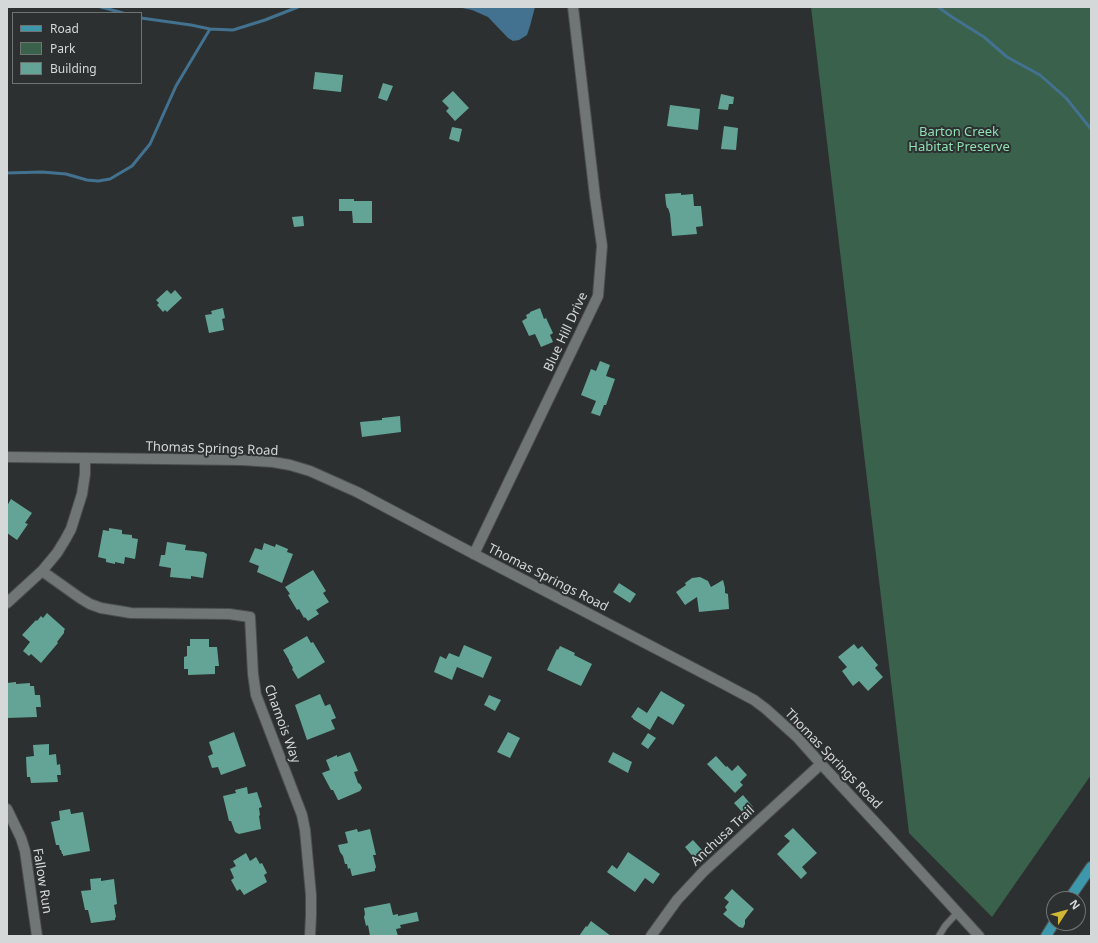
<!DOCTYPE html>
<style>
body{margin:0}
#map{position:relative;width:1098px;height:943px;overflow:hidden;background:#2c3031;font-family:"Noto Sans",sans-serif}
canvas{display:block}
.frame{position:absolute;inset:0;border:8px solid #d5d8d8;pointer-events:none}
.legend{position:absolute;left:12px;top:12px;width:130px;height:72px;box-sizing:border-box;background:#2c3031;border:1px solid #707374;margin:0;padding:5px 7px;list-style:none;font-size:12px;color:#d5d8d8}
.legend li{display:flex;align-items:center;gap:8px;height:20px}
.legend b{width:20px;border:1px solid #707374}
.north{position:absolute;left:1046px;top:891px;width:40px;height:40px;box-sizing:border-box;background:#2c3031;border:1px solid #707374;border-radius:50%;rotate:54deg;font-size:11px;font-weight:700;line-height:16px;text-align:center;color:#d5d8d8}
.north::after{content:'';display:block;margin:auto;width:14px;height:18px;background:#d1b736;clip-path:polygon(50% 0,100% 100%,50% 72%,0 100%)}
</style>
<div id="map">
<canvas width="1098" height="943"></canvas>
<div class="frame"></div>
<ul class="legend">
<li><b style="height:5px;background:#3e98ac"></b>Road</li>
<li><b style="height:11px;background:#3a614b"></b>Park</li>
<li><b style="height:11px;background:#63a496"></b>Building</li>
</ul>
<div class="north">N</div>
</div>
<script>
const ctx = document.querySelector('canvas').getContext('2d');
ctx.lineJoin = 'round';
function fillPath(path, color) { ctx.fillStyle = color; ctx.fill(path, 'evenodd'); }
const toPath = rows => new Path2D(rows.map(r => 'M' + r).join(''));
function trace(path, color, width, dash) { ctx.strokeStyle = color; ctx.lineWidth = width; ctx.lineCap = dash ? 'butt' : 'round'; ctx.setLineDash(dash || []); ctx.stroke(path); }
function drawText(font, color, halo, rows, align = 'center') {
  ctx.font = font + ' "Noto Sans",sans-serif'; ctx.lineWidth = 4; ctx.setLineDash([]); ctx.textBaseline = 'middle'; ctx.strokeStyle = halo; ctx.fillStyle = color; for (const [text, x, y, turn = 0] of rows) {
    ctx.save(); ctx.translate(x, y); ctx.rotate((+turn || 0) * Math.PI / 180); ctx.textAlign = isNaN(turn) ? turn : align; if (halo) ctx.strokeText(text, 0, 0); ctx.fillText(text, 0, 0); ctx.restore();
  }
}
fillPath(toPath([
 [811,7,1091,7,1091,775,992,917,909,833]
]), '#3a614b');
fillPath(toPath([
 [457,7,535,7,530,26,527,35,519,40,513,41,508,38,488,17,472,10]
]), '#437190');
trace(toPath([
 [101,7,123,13],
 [938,7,952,17,984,37,1007,57,1040,75,1066,98,1091,129],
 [141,18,191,25,210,29,233,30,265,20,298,7],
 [7,173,42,172,66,174,87,180,98,181,110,179,132,166,150,144,176,86,210,29]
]), '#437190', 3);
fillPath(toPath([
 [315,72,343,75,341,92,313,89],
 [383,83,393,86,387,101,378,98],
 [453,91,469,108,455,121,446,111,449,108,442,101],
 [721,94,734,97,733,104,729,104,728,110,718,109],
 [670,105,700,109,698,130,667,126],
 [724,126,738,128,736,150,721,149],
 [452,127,462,129,459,142,449,139],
 [681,193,681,195,693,194,694,206,701,206,703,226,696,227,697,234,672,236,670,214,668,208,667,208,666,204,665,194],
 [339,199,354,199,354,201,372,201,372,223,353,223,352,211,339,211],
 [303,216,304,226,294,227,292,217],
 [167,290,171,294,175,290,182,298,167,312,165,310,163,312,157,305,159,303,156,300],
 [223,308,225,318,222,319,224,330,209,333,205,315,212,314,211,311],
 [540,308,544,319,546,318,553,333,550,335,553,342,541,347,535,334,529,336,522,321,527,318,526,315,530,313,530,312],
 [600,361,610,365,606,376,615,379,606,405,604,405,600,416,591,413,596,401,581,395,591,369,596,371],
 [400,416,401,432,362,437,360,422,382,420,382,418],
 [11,499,32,513,25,523,28,524,17,540,7,533,7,506],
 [109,528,122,530,122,534,132,535,132,538,138,539,135,559,125,557,124,564,115,562,115,564,106,562,106,559,98,557,103,530,109,531],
 [167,542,186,545,185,550,204,552,205,553,207,554,203,578,191,576,191,579,170,577,171,568,159,566,161,555,165,555],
 [264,543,275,547,276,544,288,549,287,552,293,554,282,583,257,572,259,566,249,562,255,548,262,550],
 [313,570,326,591,323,593,329,602,316,610,319,614,308,621,305,617,304,618,299,609,297,610,288,595,290,594,285,587],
 [700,577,708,581,711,587,723,580,725,588,725,593,728,594,729,609,699,612,697,597,685,605,676,592,686,585,685,583,692,578],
 [619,583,636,594,630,603,613,592],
 [47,613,65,629,64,631,64,633,57,642,58,643,41,663,31,654,29,656,23,651,30,642,22,635,36,620,37,621,41,616,43,618],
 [307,636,311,643,313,642,325,662,298,679,292,669,293,668,289,661,289,660,283,650],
 [190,639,209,639,209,647,217,647,219,666,215,666,215,674,188,675,188,669,184,669,184,657,187,656,187,646,190,646],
 [854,644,858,649,862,646,878,665,875,668,883,677,868,691,859,681,853,686,842,671,847,667,838,657],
 [464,645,492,657,483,678,457,667,452,680,434,672,440,656,446,659,449,653,459,657],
 [560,646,575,653,574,655,592,664,581,686,547,670,557,649,558,650],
 [16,682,16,684,30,683,30,686,34,686,35,695,40,695,41,707,36,707,37,717,7,718,7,683],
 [661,691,685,705,673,725,658,716,650,730,633,719,633,718,631,717,638,707,647,713],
 [320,694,325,706,330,704,336,718,331,720,335,729,307,740,295,705],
 [489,695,501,700,495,711,484,705],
 [234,732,246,766,221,775,218,767,212,768,208,756,213,754,209,742],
 [508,732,520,738,510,758,497,752],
 [648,733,656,738,648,749,641,744],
 [49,744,49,755,56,754,57,765,60,764,61,775,57,775,58,782,31,783,30,777,27,777,26,757,34,756,33,745],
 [350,752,358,771,354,772,358,783,360,784,362,788,360,791,339,800,338,800,333,790,331,790,322,773,330,770,326,760,337,755,337,757],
 [613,752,632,762,628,773,608,762],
 [716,756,726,767,727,766,732,771,738,765,747,775,740,782,743,785,735,793,707,764],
 [247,787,248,794,257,792,262,807,259,808,260,815,259,816,261,829,239,834,235,832,231,821,229,821,223,796,236,793,235,790],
 [743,795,753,807,744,814,734,803],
 [70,809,71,814,83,812,90,851,63,856,63,854,62,854,61,850,60,850,59,845,56,845,51,822,60,820,59,811],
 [793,828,817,853,802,867,807,873,801,879,777,854,790,841,784,836],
 [357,829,358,832,370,829,376,855,373,855,376,867,375,869,375,871,352,876,350,868,348,869,347,864,345,864,343,856,340,852,338,845,348,843,345,832],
 [693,840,703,851,694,858,685,847],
 [628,852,660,874,653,884,645,878,635,892,607,872,612,865,617,869],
 [246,853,250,861,256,857,260,864,262,863,267,873,264,875,267,882,244,895,240,889,237,891,231,880,234,878,230,869,236,866,233,861],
 [101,878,101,881,114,879,117,904,114,905,116,917,115,918,115,920,91,923,88,910,85,910,81,891,91,890,90,879],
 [732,889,754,909,745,920,745,924,743,928,739,927,723,914,727,910,725,907,729,902,724,898],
 [390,903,393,915,398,914,398,916,417,912,419,921,400,925,401,928,396,929,398,936,370,936,368,925,366,926,364,917,365,914,364,908],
 [591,921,611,936,579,936,586,926,587,927]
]), '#63a496');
const service = toPath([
 [939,936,945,926,957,913]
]);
const minor = toPath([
 [474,554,598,296,602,246,595,197,573,7],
 [42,571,80,598,90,604,101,608,131,613,229,614,250,617,253,674,256,695,297,802,302,815,305,830,311,895,311,915,310,936],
 [7,603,42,571,57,553,65,540,71,529,82,494,85,474,85,459],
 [7,809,21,838,25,851,37,936],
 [651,936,677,900,704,871,821,764]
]);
const tertiary = toPath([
 [7,457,242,460,273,462,290,465,310,471,357,492,474,554,724,684,754,700,766,709,797,737,821,764,886,834,979,936]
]);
const primary = toPath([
 [1069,899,1091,867],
 [1046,936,1054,923]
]);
trace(service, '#4a4e4e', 8);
trace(minor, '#4a4e4e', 12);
trace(tertiary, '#4a4e4e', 12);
trace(primary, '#4a4e4e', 12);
trace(service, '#707676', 6);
trace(minor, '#707676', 10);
trace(tertiary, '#707676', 10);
trace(primary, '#3e98ac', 10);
drawText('13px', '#91dfb2', '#2c3031', [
 ["Barton Creek",959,132],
 ["Habitat Preserve",959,147]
]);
drawText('13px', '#d5d8d8', '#2c3031', [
 ["Blue Hill Drive",566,332,-65],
 ["Thomas Springs Road",212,449,2],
 ["Thomas Springs Road",548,578,27],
 ["Chamois Way",282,724,70],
 ["Thomas Springs Road",833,759,46],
 ["Anchusa Trail",723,836,-43],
 ["Fallow Run",42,881,81]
]);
</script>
